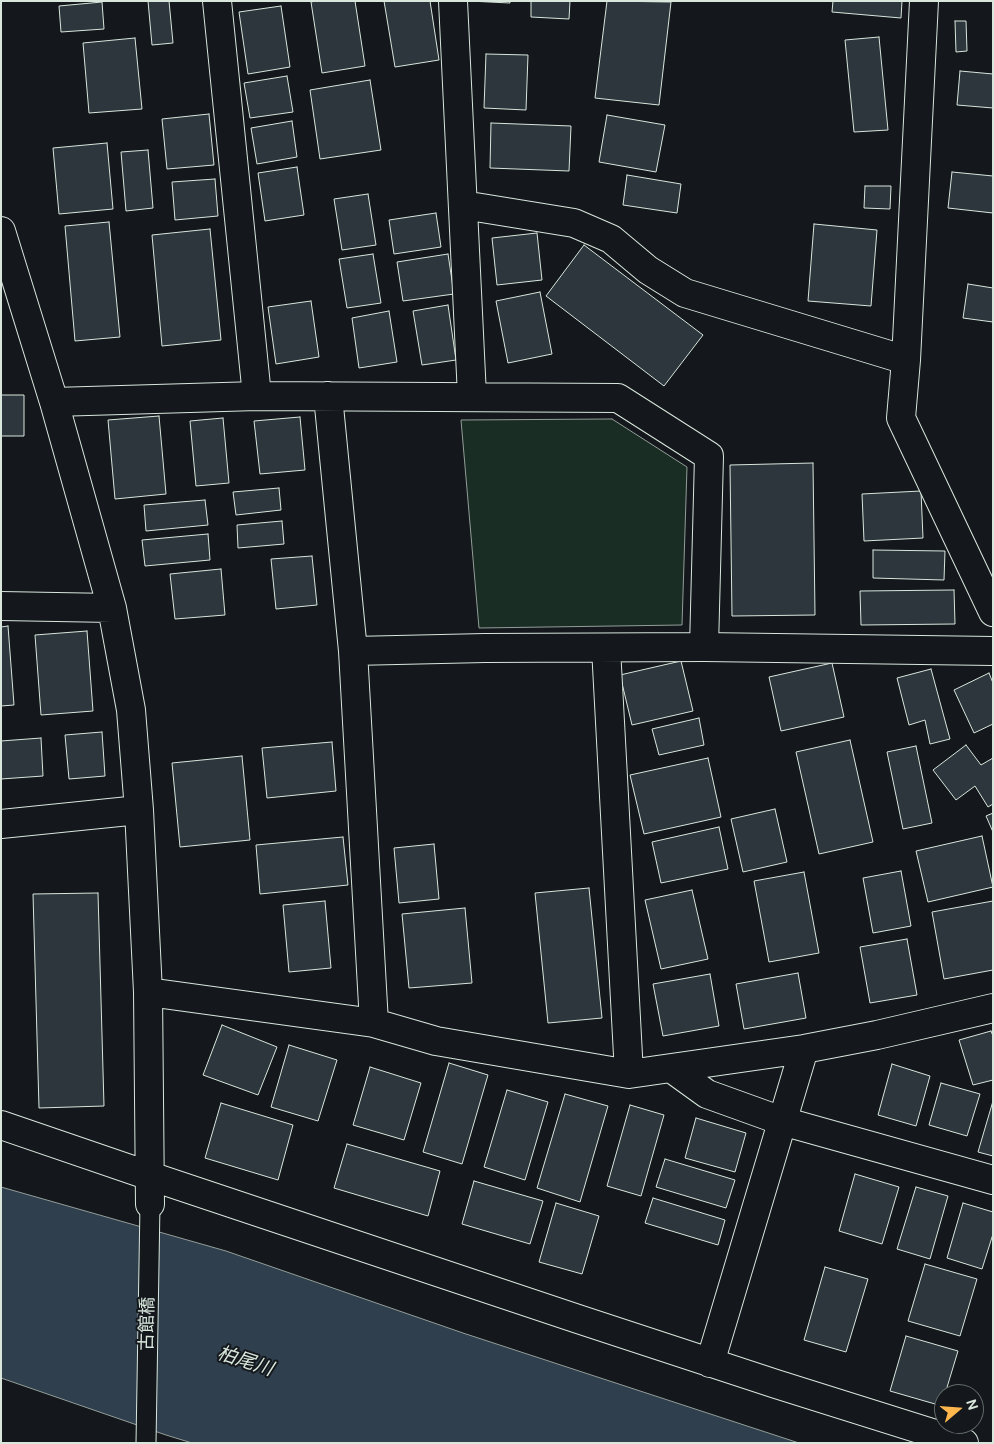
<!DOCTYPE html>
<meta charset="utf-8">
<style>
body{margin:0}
#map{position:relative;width:994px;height:1444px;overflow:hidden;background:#14181c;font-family:"DM Sans",sans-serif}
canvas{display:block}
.frame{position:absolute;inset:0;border:2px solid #d8e6dc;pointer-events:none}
.north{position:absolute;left:934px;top:1384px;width:50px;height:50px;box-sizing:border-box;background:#14181c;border:1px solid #626a69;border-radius:50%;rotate:72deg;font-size:14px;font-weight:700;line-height:20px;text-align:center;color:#d8e6dc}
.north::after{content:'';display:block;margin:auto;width:18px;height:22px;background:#ffb74d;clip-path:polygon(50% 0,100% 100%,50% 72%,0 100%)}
</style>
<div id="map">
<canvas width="994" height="1444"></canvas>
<div class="frame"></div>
<div class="north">N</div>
</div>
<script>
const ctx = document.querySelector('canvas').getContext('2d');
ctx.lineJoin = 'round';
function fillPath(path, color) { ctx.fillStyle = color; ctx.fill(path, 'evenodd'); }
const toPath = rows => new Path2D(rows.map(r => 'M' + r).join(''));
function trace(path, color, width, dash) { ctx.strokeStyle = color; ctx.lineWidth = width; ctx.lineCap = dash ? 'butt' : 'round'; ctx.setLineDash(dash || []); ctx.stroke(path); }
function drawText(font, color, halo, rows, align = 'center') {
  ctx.font = font + ' "DM Sans","Noto Sans JP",sans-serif'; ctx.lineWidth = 4; ctx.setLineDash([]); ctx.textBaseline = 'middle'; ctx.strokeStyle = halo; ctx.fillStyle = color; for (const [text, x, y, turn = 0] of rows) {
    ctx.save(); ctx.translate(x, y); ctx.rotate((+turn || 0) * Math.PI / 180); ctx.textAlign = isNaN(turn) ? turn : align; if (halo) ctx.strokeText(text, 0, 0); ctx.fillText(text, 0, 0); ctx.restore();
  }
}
const green = toPath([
 [612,419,687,467,682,625,479,628,461,420,612,419]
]);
fillPath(green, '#1a2d24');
trace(green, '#939e99', 1);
const water = toPath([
 [1,1187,226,1251,463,1333,799,1443,192,1443,166,1435,1,1378,1,1187]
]);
fillPath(water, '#2f3f4d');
trace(water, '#939e99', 1);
const building = toPath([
 [148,1,169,1,173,43,152,45,148,1],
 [316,1,355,1,365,66,322,73,311,2,316,1],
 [384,1,430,1,439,60,395,67,384,1],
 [469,1,510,1,510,3,469,1],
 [531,1,570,1,569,19,531,17,531,1],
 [607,1,671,2,659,105,595,98,607,1],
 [833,1,902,1,901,18,832,12,833,1],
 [102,2,104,29,61,32,59,6,102,2],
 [281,6,290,67,248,74,239,12,281,6],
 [955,21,966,21,967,51,956,52,955,21],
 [879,37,888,130,854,132,845,40,879,37],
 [135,38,142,109,89,113,83,43,135,38],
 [486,54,528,55,526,110,484,108,486,54],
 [960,71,993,74,993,108,957,105,960,71],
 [287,76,293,112,250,118,244,83,287,76],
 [370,80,381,150,320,159,310,90,370,80],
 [209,114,214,165,167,169,162,119,209,114],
 [607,115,665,125,656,172,599,162,607,115],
 [292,121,297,157,257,164,251,128,292,121],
 [491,123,571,126,569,171,490,168,491,123],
 [107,143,113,209,59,214,53,148,107,143],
 [148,150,153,208,126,211,121,152,148,150],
 [297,167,304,215,265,221,258,173,297,167],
 [952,172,993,176,993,213,948,208,952,172],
 [627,175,681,184,677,213,623,205,627,175],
 [215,179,218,216,175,220,172,182,215,179],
 [865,186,891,186,890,209,864,208,865,186],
 [368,194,376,245,342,250,334,199,368,194],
 [436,213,441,247,394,254,389,220,436,213],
 [109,222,120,337,75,341,65,226,109,222],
 [814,224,877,230,871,306,808,301,814,224],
 [210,229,221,340,162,346,152,235,210,229],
 [537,233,542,280,497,285,492,238,537,233],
 [584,245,703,335,664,386,546,296,584,245],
 [373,254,381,303,347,308,339,259,373,254],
 [448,254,454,294,403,301,397,262,448,254],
 [968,284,993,288,993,322,963,318,968,284],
 [540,292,552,354,508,363,496,301,540,292],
 [311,301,319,357,276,364,268,307,311,301],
 [448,305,456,360,422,365,413,311,448,305],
 [389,311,397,362,359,368,352,318,389,311],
 [1,395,24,395,24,436,1,436,1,395],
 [159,416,166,494,115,499,108,420,159,416],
 [300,417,305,470,260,474,254,421,300,417],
 [223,418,229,483,196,486,190,421,223,418],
 [813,463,815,615,732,616,730,465,813,463],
 [279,488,281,510,236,515,233,492,279,488],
 [921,491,923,538,864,541,862,494,921,491],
 [205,500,208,525,146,531,144,505,205,500],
 [282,521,284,544,238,548,237,525,282,521],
 [208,534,210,560,145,566,142,540,208,534],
 [873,550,945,551,944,580,873,578,873,550],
 [312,556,317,605,276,609,271,559,312,556],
 [221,569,225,615,175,619,170,574,221,569],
 [954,590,955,624,861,625,860,591,954,590],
 [8,626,14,705,1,706,1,627,8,626],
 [87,631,93,711,41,715,35,635,87,631],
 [681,661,693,711,632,725,620,675,681,661],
 [832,663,844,717,781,731,769,677,832,663],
 [931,669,950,739,930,744,925,720,909,725,897,678,931,669],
 [989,673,993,683,993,724,974,733,954,690,989,673],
 [699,718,704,745,659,755,652,729,699,718],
 [102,732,105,776,69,779,65,735,102,732],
 [41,738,43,776,1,779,1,741,41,738],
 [850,740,873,842,819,854,796,752,850,740],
 [332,742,336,791,267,798,262,748,332,742],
 [966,745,981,765,993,758,993,804,988,807,975,786,956,800,933,770,966,745],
 [916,746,932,823,903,829,887,752,916,746],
 [242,756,250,840,180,847,172,763,242,756],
 [708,758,721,817,644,834,630,775,708,758],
 [775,809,787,862,743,872,731,819,775,809],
 [993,813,993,832,986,816,993,813],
 [719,827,728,869,661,883,652,842,719,827],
 [982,836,993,887,928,902,916,851,982,836],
 [343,837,348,885,260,894,256,845,343,837],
 [434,844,439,899,399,903,394,848,434,844],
 [901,871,911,926,873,933,863,878,901,871],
 [804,872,819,953,769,962,754,881,804,872],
 [589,888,602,1018,548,1023,535,893,589,888],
 [692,890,708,959,661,969,645,900,692,890],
 [98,893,104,1106,39,1108,33,894,98,893],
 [325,901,331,968,289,972,283,905,325,901],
 [993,901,993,970,944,979,932,912,993,901],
 [465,908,472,983,409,988,402,914,465,908],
 [907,939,917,995,870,1003,860,947,907,939],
 [798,973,806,1018,744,1029,736,984,798,973],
 [710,974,719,1026,663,1036,653,984,710,974],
 [222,1025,277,1047,258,1095,203,1075,222,1025],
 [991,1031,993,1036,993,1080,973,1085,959,1040,991,1031],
 [289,1045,337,1060,318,1121,271,1107,289,1045],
 [449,1063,488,1075,462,1164,423,1152,449,1063],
 [892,1064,930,1076,916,1126,878,1115,892,1064],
 [370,1067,421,1083,404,1140,353,1125,370,1067],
 [941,1083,980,1094,967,1136,929,1125,941,1083],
 [507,1090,548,1102,525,1180,484,1167,507,1090],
 [565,1094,608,1106,580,1202,537,1188,565,1094],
 [993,1101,993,1156,978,1152,993,1101],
 [221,1103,293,1125,278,1180,205,1158,221,1103],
 [630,1105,664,1115,641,1196,607,1186,630,1105],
 [696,1118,746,1133,735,1172,685,1158,696,1118],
 [347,1144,440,1171,428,1216,334,1188,347,1144],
 [665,1159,735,1180,726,1208,656,1187,665,1159],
 [855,1174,899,1187,882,1244,839,1231,855,1174],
 [474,1181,543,1201,530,1244,462,1224,474,1181],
 [916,1187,948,1196,930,1259,897,1249,916,1187],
 [653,1198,725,1220,718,1245,645,1223,653,1198],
 [556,1203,599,1216,582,1274,539,1262,556,1203],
 [963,1203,993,1212,993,1234,982,1269,947,1258,963,1203],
 [925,1264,977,1279,960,1336,908,1321,925,1264],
 [825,1267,868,1279,846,1352,804,1340,825,1267],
 [906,1336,958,1351,945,1394,944,1394,942,1406,890,1391,906,1336]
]);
fillPath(building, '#2c363c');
trace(building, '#d8e6dc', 1);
const lane = toPath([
 [146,1443,150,1204]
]);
const street = toPath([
 [217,1,257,396],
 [453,1,472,396],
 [924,1,906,360,901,418,993,612],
 [463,205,574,223,611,239,648,270,685,293,906,360],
 [1,231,54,402,112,608,131,710,139,810,148,992,150,1204],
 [328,396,353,651,374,1023],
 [54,402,257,396,618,398,709,456,704,647],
 [1,606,112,608],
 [606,648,629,1074],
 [353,651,485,648,704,647,993,651],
 [1,824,139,810],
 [148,992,374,1023,436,1041,629,1074,671,1068,707,1094,782,1121,993,1180],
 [671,1068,804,1049,877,1035,993,1008],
 [1,1125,150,1176,578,1319,776,1384,964,1443],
 [710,1363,804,1049]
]);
trace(lane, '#d8e6dc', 21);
trace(street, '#d8e6dc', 30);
trace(lane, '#14181c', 19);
trace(street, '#14181c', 28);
drawText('18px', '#d8e6dc', '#14181c', [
 ["古館橋",148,1324,-89]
]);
drawText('italic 19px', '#d8e6dc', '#14181c', [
 ["柏尾川",245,1362,18]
]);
</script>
